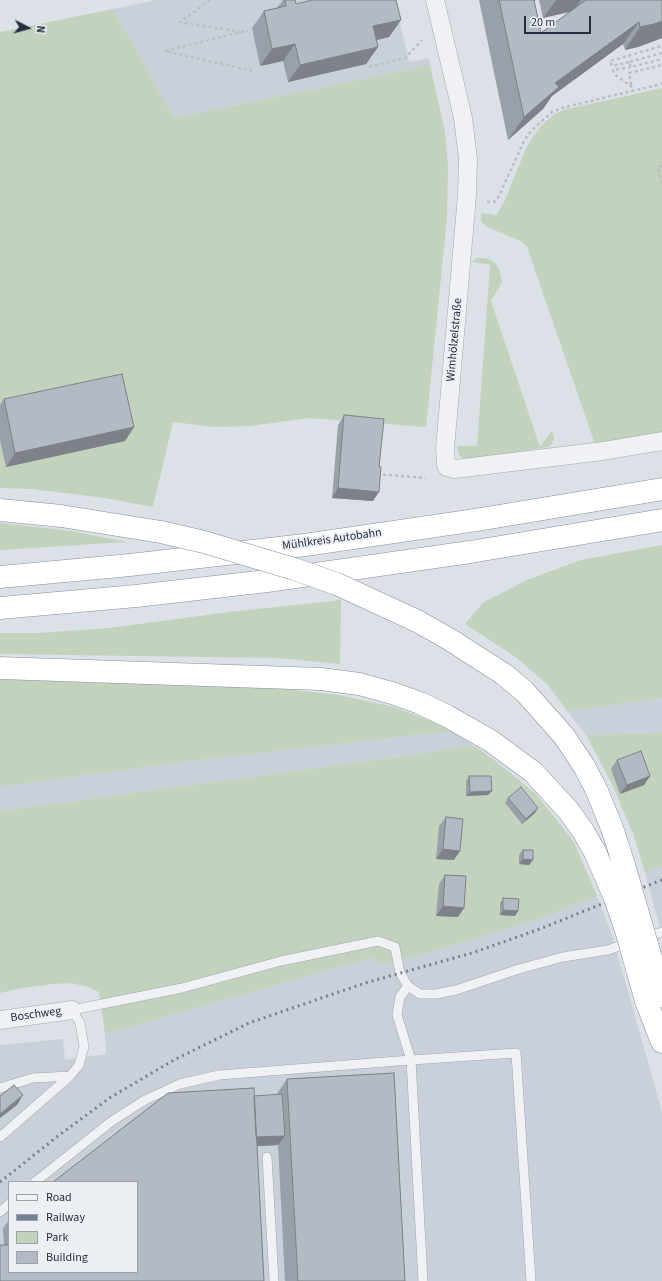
<!DOCTYPE html>
<meta charset="utf-8">
<style>
body{margin:0}
#map{position:relative;width:662px;height:1281px;overflow:hidden;background:#dce1e7;font-family:"Source Sans 3",sans-serif}
canvas{display:block}
.legend{position:absolute;left:8px;top:1181px;width:130px;height:92px;box-sizing:border-box;background:#ecf0f5;border:1px solid #9ca2ac;margin:0;padding:5px 7px;list-style:none;font-size:12px;color:#252e3e}
.legend li{display:flex;align-items:center;gap:8px;height:20px}
.legend b{width:20px;border:1px solid #9ca2ac}
.north{position:absolute;left:8px;top:8px;width:40px;height:40px;-webkit-text-stroke:3px #ecf0f5;paint-order:stroke;rotate:96deg;font-size:11px;font-weight:700;line-height:16px;text-align:center;color:#252e3e}
.north::after{content:'';display:block;margin:auto;width:14px;height:18px;background:#252e3e;clip-path:polygon(50% 0,100% 100%,50% 72%,0 100%)}
.scale{position:absolute;left:524px;top:16px;width:67px;height:18px;box-sizing:border-box;border:2px solid #252e3e;border-top:0;padding-left:5px;font-size:12px;line-height:14px;white-space:nowrap;color:#252e3e;-webkit-text-stroke:3px #ecf0f5;paint-order:stroke}
</style>
<div id="map">
<canvas width="662" height="1281"></canvas>
<ul class="legend">
<li><b style="height:5px;background:#eff1f5"></b>Road</li>
<li><b style="height:5px;background:#758091"></b>Railway</li>
<li><b style="height:11px;background:#c2d2bd"></b>Park</li>
<li><b style="height:11px;background:#b3bac4"></b>Building</li>
</ul>
<div class="north">N</div>
<div class="scale">20 m</div>
</div>
<script>
const ctx = document.querySelector('canvas').getContext('2d');
ctx.lineJoin = 'round';
function fillPath(path, color) { ctx.fillStyle = color; ctx.fill(path, 'evenodd'); }
const toPath = rows => new Path2D(rows.map(r => 'M' + r).join(''));
function trace(path, color, width, dash) { ctx.strokeStyle = color; ctx.lineWidth = width; ctx.lineCap = dash ? 'butt' : 'round'; ctx.setLineDash(dash || []); ctx.stroke(path); }
function drawText(font, color, halo, rows, align = 'center') {
  ctx.font = font + ' "Source Sans 3",sans-serif'; ctx.lineWidth = 4; ctx.setLineDash([]); ctx.textBaseline = 'middle'; ctx.strokeStyle = halo; ctx.fillStyle = color; for (const [text, x, y, turn = 0] of rows) {
    ctx.save(); ctx.translate(x, y); ctx.rotate((+turn || 0) * Math.PI / 180); ctx.textAlign = isNaN(turn) ? turn : align; if (halo) ctx.strokeText(text, 0, 0); ctx.fillText(text, 0, 0); ctx.restore();
  }
}
fillPath(toPath([
 [156,0,395,0,409,62,429,58,430,65,174,118,113,9],
 [662,698,662,733,586,735,567,711],
 [451,731,473,745,404,756,0,811,0,787,182,762],
 [662,866,662,935,645,873],
 [597,896,613,938,662,1112,662,1281,0,1281,0,1045,63,1039,65,1060,106,1054,105,1034,370,958,384,964,410,958,532,921],
 [9,1182,137,1182,137,1272,9,1272]
]), '#cad0d9');
fillPath(toPath([
 [113,9,174,118,430,65,445,132,448,167,447,217,426,427,310,418,250,426,215,427,173,422,153,507,105,498,32,489,0,488,0,32],
 [662,88,662,437,596,447,527,247,521,241,487,227,481,221,481,213,496,215,504,202,527,146,540,127,554,114,567,109],
 [477,258,484,258,491,260,496,264,500,272,502,282,491,301,540,447,552,431,554,439,552,444,548,447,466,460,459,455,457,446,477,446,490,265,472,262],
 [0,523,72,531,127,542,0,550],
 [662,545,662,698,567,711,548,685,517,658,465,624,484,602,527,580,581,560],
 [341,600,340,664,278,658,0,654,0,633,39,633,109,628,229,612],
 [0,679,277,688,339,695,394,707,431,721,451,731,182,762,0,787],
 [662,733,662,866,645,873,634,836,612,784,586,735],
 [473,745,494,760,535,793,574,842,597,896,532,921,410,958,384,964,370,958,105,1034,99,992,89,987,71,983,53,984,22,988,0,993,0,811,404,756]
]), '#c2d2bd');
const service = toPath([
 [644,938,662,932],
 [408,986,400,997,397,1015,411,1060,516,1053,531,1281],
 [0,1088,33,1078,70,1076],
 [0,1137,70,1076,79,1065,84,1047,80,1023,72,1010,182,988,281,961,378,941,395,947,400,973,408,986,420,994,436,994,456,990,519,969,563,957,608,950,630,942],
 [267,1157,274,1281],
 [35,1182,112,1121,145,1100,180,1084,219,1075,411,1060,423,1281],
 [0,1212,9,1204]
]);
const minor = toPath([
 [435,0,463,118,468,159,467,195,445,449,446,465,447,467,455,469,603,451,662,441],
 [0,1020,72,1010]
]);
const motorway = toPath([
 [0,577,130,565,305,545,476,520,662,489],
 [0,608,136,596,267,581,470,552,662,520],
 [0,668,321,679],
 [646,1001,662,1042]
]);
trace(service, '#a1a8b1', 10);
trace(minor, '#a1a8b1', 19);
trace(motorway, '#838e9e', 23);
trace(toPath([
 [210,0,180,22,241,32,165,51,253,71],
 [241,32,248,31],
 [662,53,629,62,631,67,662,59],
 [629,62,612,66,610,61,662,46],
 [369,67,405,58,422,40],
 [631,67,613,70,614,74,631,86,633,92],
 [631,85,629,73,662,65],
 [662,166,658,167,662,185],
 [487,202,494,202,498,198,524,141,531,131,552,112,565,107,662,84],
 [377,474,426,478]
]), '#babec5', 2.5, [3, 3]);
trace(service, '#eff1f5', 9);
trace(minor, '#eff1f5', 18);
trace(motorway, '#fff', 22);
trace(toPath([
 [0,1182,58,1136,111,1097,174,1060,249,1023,365,983,472,953,537,930,662,880]
]), '#758091', 3, [2, 4]);
const motorwayBridge = toPath([
 [0,510,61,516,161,532,204,542,294,569,337,584,417,621,449,639,505,675,525,692,564,736,584,766,597,791,612,828,624,865,662,996],
 [321,679,359,684,392,693,420,703,447,716,491,741,533,772,568,810,583,831,595,852,615,898,626,930,646,1001]
]);
trace(motorwayBridge, '#838e9e', 23, []);
trace(motorwayBridge, '#fff', 22);
fillPath(toPath([
 [283,0,295,0,296,4,309,1,309,0,396,0,401,20,389,37,376,40,378,47,366,64,288,82,283,61,260,66,252,28,264,11,277,8],
 [479,0,537,0,534,1,541,33,569,12,543,18,539,0,662,0,662,38,638,47,625,50,623,44,552,96,543,109,508,140],
 [4,399,134,427,125,441,6,467,0,440,0,405],
 [344,415,373,501,332,498,338,425],
 [617,760,650,776,644,785,620,794,611,769],
 [469,776,488,795,466,796,466,781],
 [508,798,535,813,522,824,505,803],
 [446,817,454,860,436,859,439,826],
 [523,850,533,860,529,865,519,864,519,855],
 [445,875,458,917,436,916,439,884],
 [503,898,518,911,515,916,500,915,500,903],
 [394,1073,405,1281,285,1281,278,1145,257,1146,264,1281,0,1281,0,1245,4,1245,3,1228,9,1220,9,1272,137,1272,137,1182,53,1182,168,1093,254,1088,254,1096,276,1095,287,1079]
]), '#9aa0a9');
fillPath(toPath([
 [556,0,581,0,573,11,543,18],
 [401,20,389,37,361,44,373,26],
 [662,21,662,38,638,47,625,50,640,27],
 [639,22,623,44,552,96,543,109,508,140,524,117,555,83],
 [295,44,283,61,260,66,272,49],
 [378,47,366,64,288,82,300,65],
 [134,427,125,441,6,467,15,453],
 [338,488,379,492,373,501,332,498],
 [650,776,644,785,620,794,627,785],
 [492,791,488,795,466,796,470,792],
 [538,808,535,813,522,824,526,819],
 [443,849,460,851,454,860,436,859],
 [523,859,533,860,529,865,519,864],
 [443,906,464,908,458,917,436,916],
 [503,910,518,911,515,916,500,915],
 [23,1095,17,1105,0,1118,0,1114],
 [285,1136,278,1145,244,1147,251,1137]
]), '#7d8289');
const building = toPath([
 [285,0,295,0,296,4,312,0,396,0,401,20,373,26,378,47,300,65,295,44,272,49,264,11,286,6,285,0],
 [499,0,534,0,541,33,586,0,662,0,662,21,654,24,640,27,639,22,555,83,559,87,524,117,499,0],
 [122,374,134,427,15,453,4,399,122,374],
 [344,415,384,419,379,467,381,467,379,492,338,488,344,415],
 [641,751,650,776,627,785,617,760,641,751],
 [469,776,491,776,492,791,470,792,469,776],
 [521,787,538,808,526,819,508,798,521,787],
 [446,817,463,819,460,851,443,849,446,817],
 [523,850,533,850,533,860,523,859,523,850],
 [445,875,466,876,464,908,443,906,445,875],
 [503,898,519,899,518,911,503,910,503,898],
 [394,1073,405,1281,298,1281,287,1079,394,1073],
 [14,1085,23,1095,0,1114,0,1096,14,1085],
 [254,1088,264,1281,0,1281,0,1245,9,1245,9,1272,137,1272,137,1182,53,1182,168,1093,254,1088],
 [282,1094,285,1136,256,1137,254,1096,282,1094]
]);
fillPath(building, '#b3bac4');
trace(building, '#7d8289', 1);
drawText('12px', '#252e3e', '#ecf0f5', [
 ["Wimhölzelstraße",455,340,-85],
 ["Mühlkreis Autobahn",332,540,-8],
 ["Boschweg",36,1015,-8]
]);
</script>
